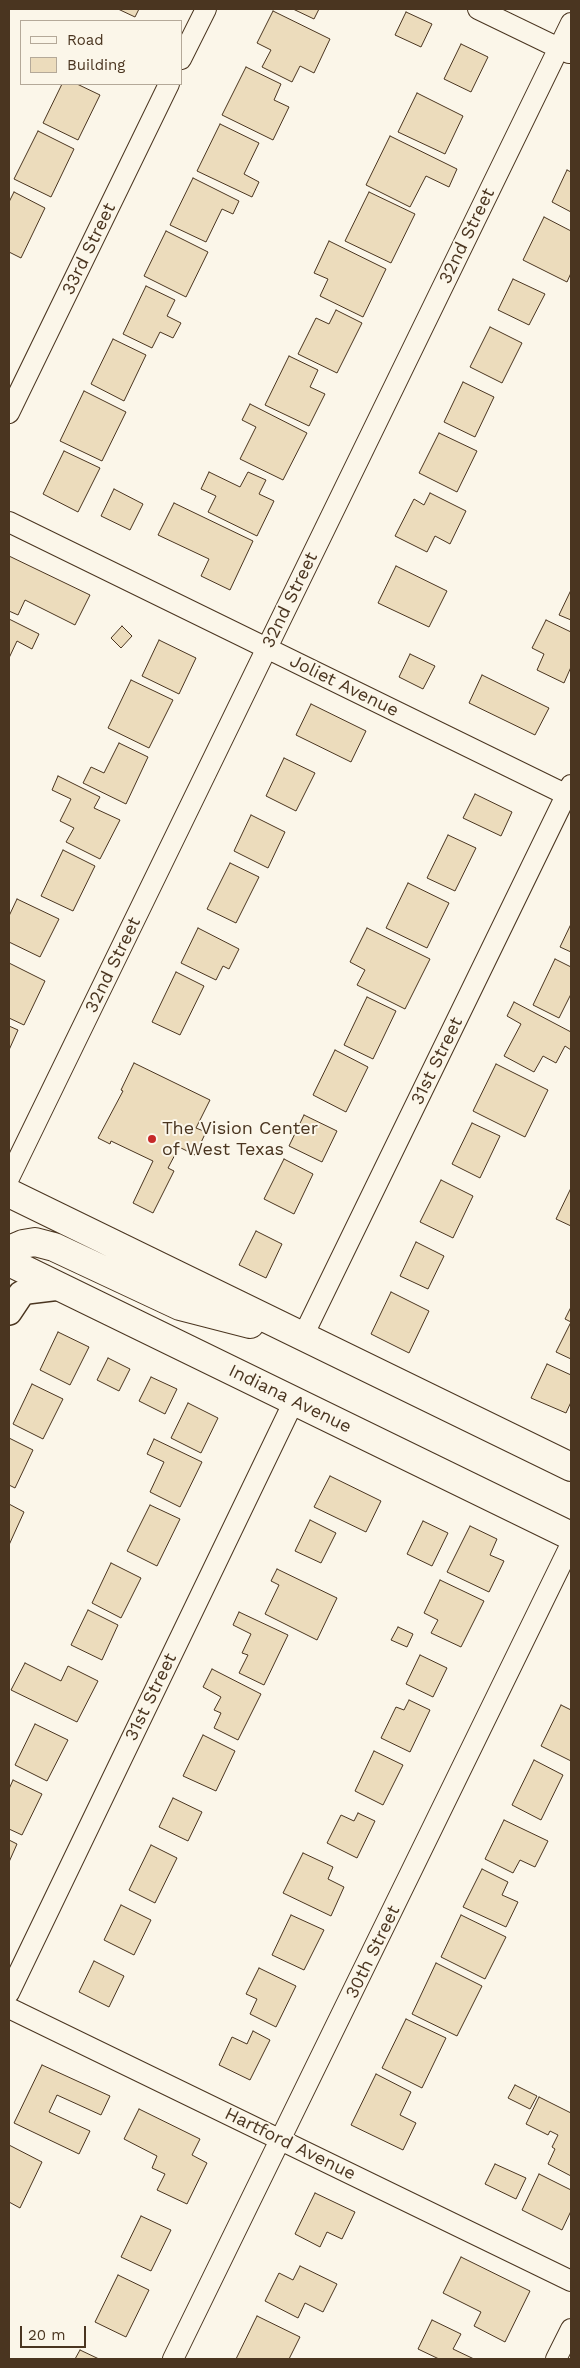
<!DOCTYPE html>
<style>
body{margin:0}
#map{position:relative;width:580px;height:2368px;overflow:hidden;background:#fbf6e9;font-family:"Work Sans",sans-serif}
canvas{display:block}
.frame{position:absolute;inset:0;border:10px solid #4a3520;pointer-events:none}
.legend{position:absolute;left:20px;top:20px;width:162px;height:65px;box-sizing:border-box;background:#fbf6e9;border:1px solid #b4a999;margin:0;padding:6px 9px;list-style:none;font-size:15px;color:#4a3520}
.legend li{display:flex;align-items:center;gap:10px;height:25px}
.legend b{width:25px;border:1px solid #b4a999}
.scale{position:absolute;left:20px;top:2326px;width:66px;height:22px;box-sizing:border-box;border:2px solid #4a3520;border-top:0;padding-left:6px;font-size:15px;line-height:18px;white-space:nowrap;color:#4a3520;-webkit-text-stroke:4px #fbf6e9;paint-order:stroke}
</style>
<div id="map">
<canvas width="580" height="2368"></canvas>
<div class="frame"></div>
<ul class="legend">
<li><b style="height:6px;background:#fbf6e9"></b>Road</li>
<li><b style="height:14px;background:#ecdcbc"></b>Building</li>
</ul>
<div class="scale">20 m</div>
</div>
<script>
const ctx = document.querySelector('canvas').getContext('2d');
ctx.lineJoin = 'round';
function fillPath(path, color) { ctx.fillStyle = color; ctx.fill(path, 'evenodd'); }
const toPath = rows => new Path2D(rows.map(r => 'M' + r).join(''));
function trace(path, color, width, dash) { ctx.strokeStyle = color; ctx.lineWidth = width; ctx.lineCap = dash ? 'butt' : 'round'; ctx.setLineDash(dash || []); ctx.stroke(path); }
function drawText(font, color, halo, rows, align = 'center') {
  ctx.font = font + ' "Work Sans",sans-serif'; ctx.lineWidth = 4; ctx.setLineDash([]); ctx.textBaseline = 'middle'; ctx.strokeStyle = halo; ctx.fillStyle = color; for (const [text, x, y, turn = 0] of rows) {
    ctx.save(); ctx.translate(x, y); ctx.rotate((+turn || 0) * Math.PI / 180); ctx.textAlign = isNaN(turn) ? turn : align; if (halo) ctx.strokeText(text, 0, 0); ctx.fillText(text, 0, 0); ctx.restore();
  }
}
const building = toPath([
 [118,9,139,9,135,17,118,9],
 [293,9,319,9,314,19,293,9],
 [273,11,330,39,314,73,300,66,292,82,262,67,271,50,257,43,273,11],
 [406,12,432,24,421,47,395,35,406,12],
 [461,44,488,57,471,92,444,79,461,44],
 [246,67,281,84,274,100,289,107,273,140,222,115,246,67],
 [62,84,77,84,100,95,78,140,43,123,62,84],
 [417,93,463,116,445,154,398,132,417,93],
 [220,124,259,143,244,174,259,182,252,197,197,171,220,124],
 [38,131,74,149,51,197,14,179,38,131],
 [390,136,457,169,449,187,426,176,410,207,366,185,390,136],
 [567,170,571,172,571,212,552,202,567,170],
 [193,178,239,201,233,214,222,209,206,242,170,225,193,178],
 [14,192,45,208,21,258,9,252,9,202,14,192],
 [369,192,415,214,391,263,345,241,369,192],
 [544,217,571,231,571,273,567,282,523,260,544,217],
 [166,231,208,252,186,297,144,276,166,231],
 [329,241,386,269,363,317,320,296,328,279,314,273,329,241],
 [513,279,545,294,529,325,498,310,513,279],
 [146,286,175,300,167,316,181,323,173,338,160,332,152,348,123,334,146,286],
 [336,310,362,323,337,373,298,354,316,318,329,324,336,310],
 [490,327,522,343,502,383,470,367,490,327],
 [113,339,146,355,124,401,91,384,113,339],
 [289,356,318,370,310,387,325,394,309,426,265,405,289,356],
 [463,382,494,397,475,437,444,422,463,382],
 [84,391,126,412,102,461,60,441,84,391],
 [250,404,307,433,283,480,240,459,256,427,242,420,250,404],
 [439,433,477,451,457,492,419,473,439,433],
 [64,451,100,468,78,512,43,494,64,451],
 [209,472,240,487,248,472,266,480,259,494,274,501,257,536,208,512,216,496,201,489,209,472],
 [114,489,143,504,130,530,101,516,114,489],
 [430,493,466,511,450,544,435,536,427,552,395,536,414,499,424,505,430,493],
 [174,503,253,541,230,590,201,576,209,559,158,535,174,503],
 [9,556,90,595,75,625,25,600,18,615,9,611,9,556],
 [396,566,447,591,429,627,378,603,396,566],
 [571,590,571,620,559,615,571,590],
 [9,619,39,634,32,649,17,641,9,658,9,619],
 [546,620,571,632,571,667,564,683,537,670,544,654,532,648,546,620],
 [122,626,132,636,121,648,111,638,122,626],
 [159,640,196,658,179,694,142,676,159,640],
 [410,654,435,666,423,689,399,677,410,654],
 [482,675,549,708,535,735,469,703,482,675],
 [131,680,173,700,149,748,108,728,131,680],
 [311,704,366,731,351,762,296,735,311,704],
 [119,743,148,757,126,804,83,783,91,767,104,773,119,743],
 [284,758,315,773,296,811,266,796,284,758],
 [58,776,100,797,94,808,120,820,100,859,66,842,74,828,60,821,71,799,52,790,58,776],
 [475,794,512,812,501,836,463,818,475,794],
 [251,815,285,832,268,868,234,851,251,815],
 [448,835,476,848,455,891,427,878,448,835],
 [63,850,95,866,73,911,41,896,63,850],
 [230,863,259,877,236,923,207,909,230,863],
 [408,883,449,903,427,948,386,928,408,883],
 [17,899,59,919,40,957,9,942,9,916,17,899],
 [571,924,571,952,560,947,571,924],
 [198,928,239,949,229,969,223,966,216,980,181,963,198,928],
 [367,928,430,959,405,1009,357,985,365,970,350,962,367,928],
 [555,959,571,967,571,994,559,1018,533,1005,555,959],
 [9,963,45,981,24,1025,9,1018,9,963],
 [176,972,204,986,180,1035,152,1022,176,972],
 [367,997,396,1011,373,1059,344,1045,367,997],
 [514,1002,571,1032,571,1050,565,1046,556,1063,543,1056,534,1072,504,1056,521,1024,507,1016,514,1002],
 [9,1026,18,1030,9,1050,9,1026],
 [335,1050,368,1067,346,1112,313,1095,335,1050],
 [134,1063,210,1100,196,1128,206,1132,195,1155,179,1147,168,1168,174,1171,153,1213,133,1203,153,1161,111,1141,110,1144,98,1138,123,1091,121,1090,134,1063],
 [496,1064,548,1090,525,1137,473,1111,496,1064],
 [304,1115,337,1131,322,1162,289,1146,304,1115],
 [472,1123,500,1136,480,1178,452,1164,472,1123],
 [284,1159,313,1174,294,1214,264,1199,284,1159],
 [441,1180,473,1196,453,1238,420,1222,441,1180],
 [571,1188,571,1226,556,1219,571,1188],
 [256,1231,282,1244,266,1278,239,1265,256,1231],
 [416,1242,444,1256,428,1289,400,1276,416,1242],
 [391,1292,429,1311,409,1353,371,1334,391,1292],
 [571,1307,571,1322,565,1319,571,1307],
 [571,1322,571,1359,556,1352,571,1322],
 [58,1332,89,1347,70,1385,40,1370,58,1332],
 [108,1358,130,1369,119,1391,97,1380,108,1358],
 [547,1364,571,1375,571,1402,566,1413,531,1398,547,1364],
 [151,1377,177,1389,165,1414,139,1401,151,1377],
 [32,1384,63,1399,43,1439,13,1424,32,1384],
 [188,1403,218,1418,201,1453,171,1438,188,1403],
 [9,1438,33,1450,15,1488,9,1485,9,1438],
 [154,1439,202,1462,180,1507,150,1492,164,1462,147,1454,154,1439],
 [330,1476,381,1501,366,1532,314,1507,330,1476],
 [9,1504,24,1512,9,1545,9,1504],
 [150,1505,180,1519,157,1566,127,1551,150,1505],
 [310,1520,336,1533,321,1563,295,1551,310,1520],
 [423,1521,448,1533,432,1566,407,1554,423,1521],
 [470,1526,497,1539,490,1555,504,1561,489,1592,447,1572,470,1526],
 [111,1563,141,1578,121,1618,92,1603,111,1563],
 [277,1569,337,1598,317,1640,265,1614,279,1585,271,1581,277,1569],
 [440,1580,484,1601,461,1647,431,1633,438,1620,424,1613,440,1580],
 [88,1610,118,1625,102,1660,71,1645,88,1610],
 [239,1612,288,1635,264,1685,239,1673,248,1655,242,1653,251,1634,233,1625,239,1612],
 [398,1627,413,1634,407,1647,391,1640,398,1627],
 [420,1655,447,1668,433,1697,406,1684,420,1655],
 [25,1663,61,1681,68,1666,98,1681,77,1722,11,1690,25,1663],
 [212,1669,261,1694,238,1740,214,1728,221,1713,214,1710,221,1697,203,1687,212,1669],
 [409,1700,430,1710,410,1752,381,1738,396,1707,404,1710,409,1700],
 [561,1705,571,1710,571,1761,541,1746,561,1705],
 [35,1724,68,1740,47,1781,15,1765,35,1724],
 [203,1735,235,1751,216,1791,183,1776,203,1735],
 [374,1751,403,1765,383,1805,355,1791,374,1751],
 [534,1760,563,1775,541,1820,512,1805,534,1760],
 [13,1780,42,1794,22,1835,9,1829,9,1789,13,1780],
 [173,1798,202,1812,188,1841,159,1827,173,1798],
 [358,1813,375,1821,357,1858,327,1843,341,1815,354,1821,358,1813],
 [504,1820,548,1841,535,1867,520,1860,513,1873,485,1859,504,1820],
 [9,1840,17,1844,9,1862,9,1840],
 [151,1845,177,1858,155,1903,129,1890,151,1845],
 [303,1853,333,1867,328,1879,344,1887,331,1916,283,1893,303,1853],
 [482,1869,508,1882,502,1895,518,1902,506,1927,463,1907,482,1869],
 [121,1905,151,1920,134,1955,104,1940,121,1905],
 [291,1915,324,1930,304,1970,272,1955,291,1915],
 [461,1915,506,1937,485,1979,441,1957,461,1915],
 [94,1961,124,1976,109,2007,79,1992,94,1961],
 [436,1963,482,1986,457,2036,412,2014,436,1963],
 [259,1968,296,1986,276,2027,250,2014,257,1999,246,1994,259,1968],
 [406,2019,446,2038,422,2088,382,2068,406,2019],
 [253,2031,270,2040,250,2080,219,2065,232,2037,247,2044,253,2031],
 [42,2065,110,2096,101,2115,57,2095,49,2112,90,2131,79,2154,14,2123,42,2065],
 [376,2074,411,2092,400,2115,416,2123,403,2150,351,2125,376,2074],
 [515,2085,537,2096,530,2109,508,2098,515,2085],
 [539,2097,571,2113,571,2176,548,2164,555,2149,552,2147,558,2135,550,2131,548,2135,526,2124,539,2097],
 [139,2109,200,2139,192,2155,207,2163,187,2204,157,2190,165,2174,152,2168,157,2156,124,2139,139,2109],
 [9,2145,42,2162,20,2208,9,2202,9,2145],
 [495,2164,526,2178,516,2199,485,2184,495,2164],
 [539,2174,571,2190,571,2211,562,2230,522,2210,539,2174],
 [315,2193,355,2212,342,2239,327,2232,320,2247,295,2234,315,2193],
 [141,2216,171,2230,151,2271,121,2257,141,2216],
 [461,2257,530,2291,505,2342,474,2326,481,2312,443,2293,461,2257],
 [300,2266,337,2284,323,2312,305,2303,298,2318,265,2301,279,2273,293,2280,300,2266],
 [118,2275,149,2290,126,2337,95,2322,118,2275],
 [257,2316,300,2337,289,2359,236,2359,257,2316],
 [432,2320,461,2334,453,2349,474,2359,439,2359,418,2349,432,2320],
 [80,2350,99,2359,75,2359,80,2350]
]);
fillPath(building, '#ecdcbc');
trace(building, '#4a3520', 1);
const minor = toPath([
 [478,9,569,53],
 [181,59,206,9],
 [9,413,169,84],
 [9,522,571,797],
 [9,1178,571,23],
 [303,1336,571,785],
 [9,1993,294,1401],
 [9,2008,571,2281],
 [173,2359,571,1544],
 [556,2359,571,2329]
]);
const tertiary = toPath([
 [9,1312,21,1294,27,1291,60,1287]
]);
const secondary = toPath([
 [9,1193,571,1467],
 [9,1250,23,1244,35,1242,54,1247,180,1306,250,1324],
 [9,1262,571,1536]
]);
trace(minor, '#4a3520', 22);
trace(tertiary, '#4a3520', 28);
trace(secondary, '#4a3520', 30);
trace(minor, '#fbf6e9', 20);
trace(tertiary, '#fbf6e9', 25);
trace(secondary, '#fbf6e9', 28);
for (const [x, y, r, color] of [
 [152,1139,5,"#c62828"]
]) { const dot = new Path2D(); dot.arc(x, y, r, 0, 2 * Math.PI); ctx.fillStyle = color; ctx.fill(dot); trace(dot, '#fbf6e9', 2); }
drawText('18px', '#4a3520', '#fbf6e9', [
 ["32nd Street",467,236,-64],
 ["33rd Street",89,249,-64],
 ["32nd Street",290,600,-64],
 ["Joliet Avenue",344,686,26],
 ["32nd Street",113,965,-64],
 ["31st Street",437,1061,-64],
 ["Indiana Avenue",290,1399,26],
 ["31st Street",151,1697,-64],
 ["30th Street",373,1952,-64],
 ["Hartford Avenue",290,2144,26]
]);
drawText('18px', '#4a3520', '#fbf6e9', [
 ["The Vision Center",162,1129],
 ["of West Texas",162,1150]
], 'left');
</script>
